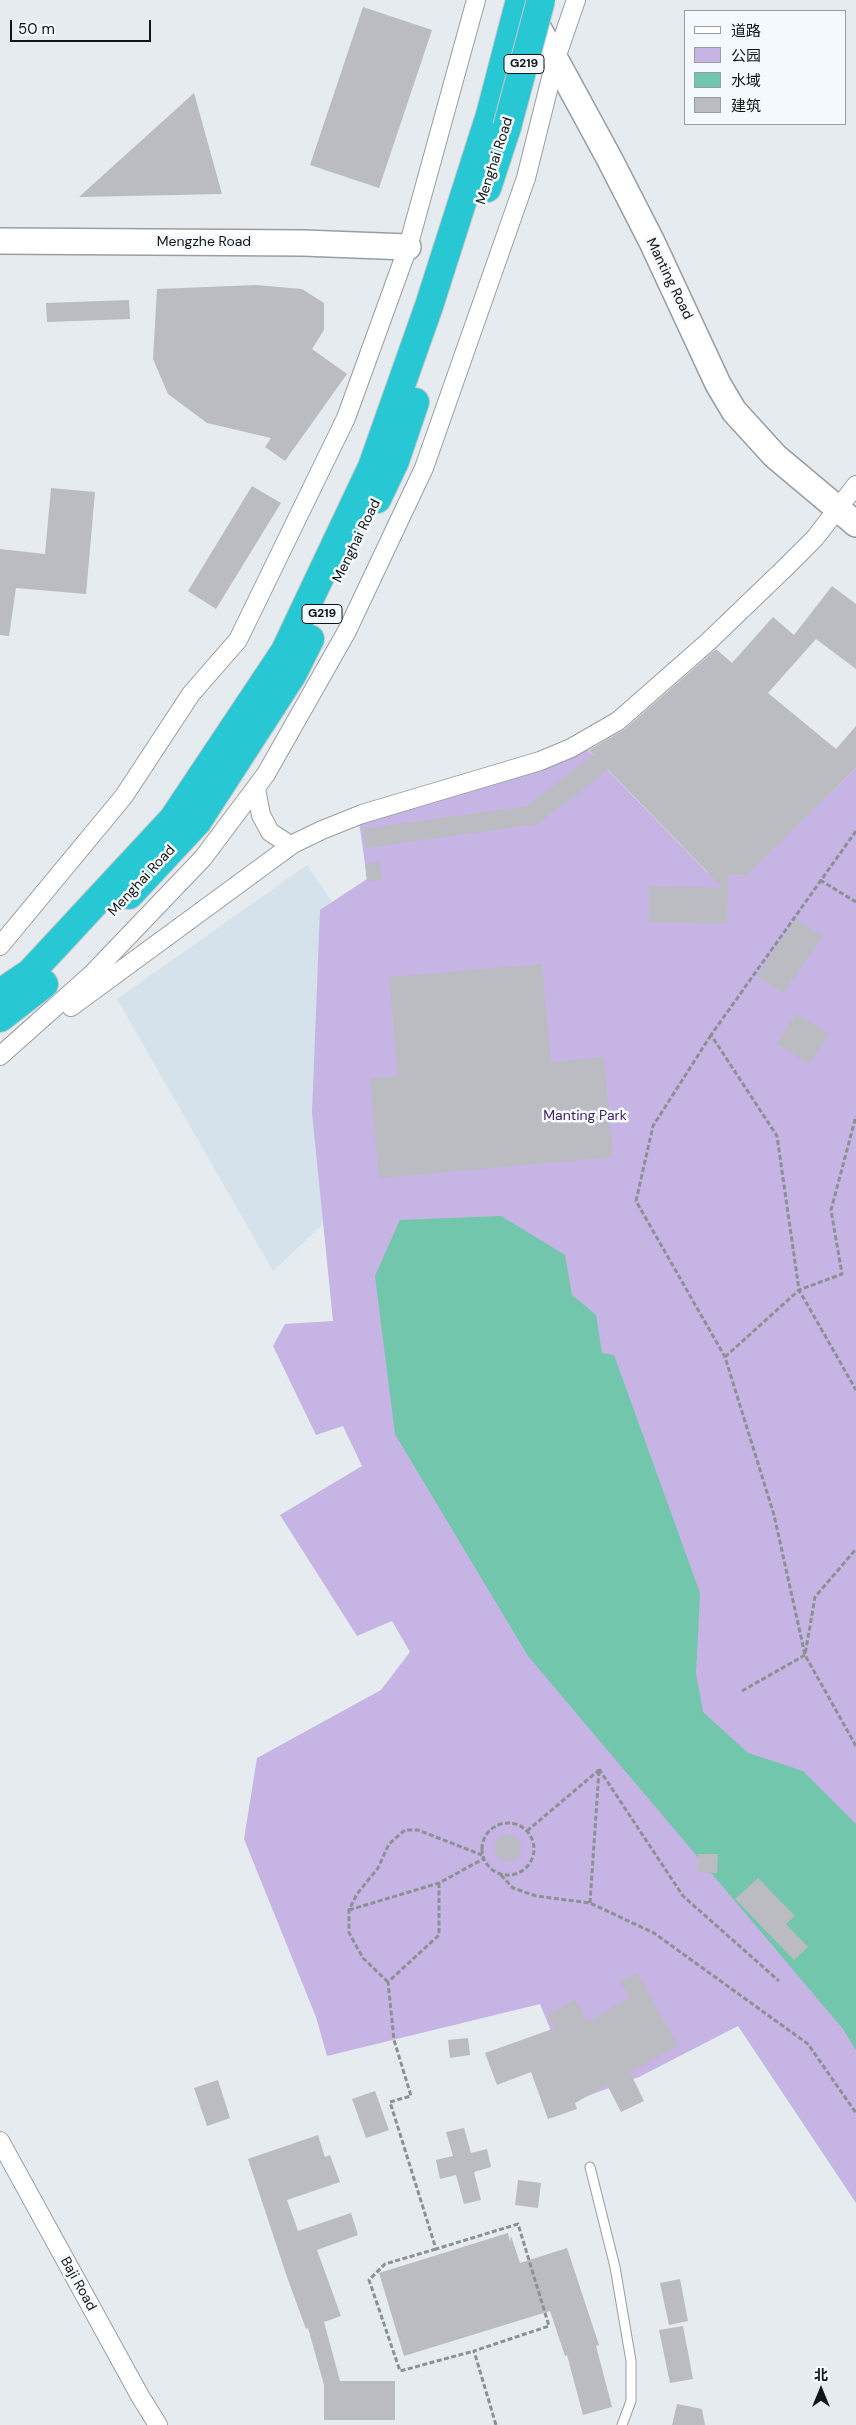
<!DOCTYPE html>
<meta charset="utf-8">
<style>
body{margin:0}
#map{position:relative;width:856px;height:2425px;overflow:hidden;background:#e6ebef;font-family:"DM Sans","Noto Sans SC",sans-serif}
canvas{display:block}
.legend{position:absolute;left:684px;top:10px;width:162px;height:115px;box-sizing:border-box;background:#f3f9fd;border:1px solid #999da0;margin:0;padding:6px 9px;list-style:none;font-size:15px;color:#121415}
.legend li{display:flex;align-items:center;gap:10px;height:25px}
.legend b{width:25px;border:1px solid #999da0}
.north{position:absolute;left:796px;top:2365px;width:50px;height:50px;-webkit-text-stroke:4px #f3f9fd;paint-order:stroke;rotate:0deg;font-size:14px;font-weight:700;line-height:20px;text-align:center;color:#121415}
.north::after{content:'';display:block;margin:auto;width:18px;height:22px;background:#121415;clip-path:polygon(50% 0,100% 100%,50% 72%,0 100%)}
.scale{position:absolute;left:10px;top:20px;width:141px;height:22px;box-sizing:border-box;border:2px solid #121415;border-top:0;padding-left:6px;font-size:15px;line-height:18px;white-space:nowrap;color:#121415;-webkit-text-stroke:4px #f3f9fd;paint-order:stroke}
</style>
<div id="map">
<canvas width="856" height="2425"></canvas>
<ul class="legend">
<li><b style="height:6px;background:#fff"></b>道路</li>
<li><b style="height:14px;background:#c6b4e4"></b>公园</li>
<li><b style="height:14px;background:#72c6ac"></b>水域</li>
<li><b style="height:14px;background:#babcc1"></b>建筑</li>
</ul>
<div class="north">北</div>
<div class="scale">50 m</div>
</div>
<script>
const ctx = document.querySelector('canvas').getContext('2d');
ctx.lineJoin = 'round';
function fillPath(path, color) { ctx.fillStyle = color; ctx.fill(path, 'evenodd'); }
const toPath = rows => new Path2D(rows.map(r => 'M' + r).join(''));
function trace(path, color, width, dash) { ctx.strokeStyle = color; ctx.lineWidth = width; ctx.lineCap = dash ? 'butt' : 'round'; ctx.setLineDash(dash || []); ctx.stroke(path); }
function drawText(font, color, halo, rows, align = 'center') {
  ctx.font = font + ' "DM Sans",sans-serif'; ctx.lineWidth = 5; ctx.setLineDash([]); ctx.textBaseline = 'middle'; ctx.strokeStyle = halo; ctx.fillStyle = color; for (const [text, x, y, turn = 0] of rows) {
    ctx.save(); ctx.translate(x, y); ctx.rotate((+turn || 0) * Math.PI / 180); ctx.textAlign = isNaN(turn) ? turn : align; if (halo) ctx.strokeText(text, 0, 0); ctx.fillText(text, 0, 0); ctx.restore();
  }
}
fillPath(toPath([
 [307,865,339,912,322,1225,273,1271,117,999]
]), '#d5e2eb');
fillPath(toPath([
 [587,749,708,873,745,876,856,768,856,2203,738,2026,639,2077,579,2099,540,2004,327,2056,316,2017,244,1839,257,1758,381,1690,410,1652,392,1621,357,1636,280,1515,362,1466,343,1426,316,1435,273,1346,285,1324,333,1321,312,1113,320,910,367,879,359,821]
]), '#c6b4e4');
fillPath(toPath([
 [501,1216,565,1255,572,1295,596,1315,602,1353,614,1355,700,1593,696,1673,703,1712,748,1753,803,1771,856,1824,856,2050,843,2029,528,1656,395,1434,375,1276,400,1220]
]), '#72c6ac');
fillPath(toPath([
 [363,7,432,30,379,188,310,165],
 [194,93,222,194,79,197],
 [256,285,302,289,324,303,324,330,312,349,347,374,285,461,265,447,271,438,207,423,168,394,153,359,157,289],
 [129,300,130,319,47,322,46,303],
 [252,486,281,503,216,609,188,591],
 [51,488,95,492,86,594,16,588,9,636,0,635,0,549,45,554],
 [832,586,856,604,856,669,816,639,768,693,836,749,856,726,856,768,746,876,728,875,727,924,649,922,649,886,723,888,608,770,537,824,366,848,363,829,527,806,593,755,589,750,625,729,716,649,732,663,773,617,794,635],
 [379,862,382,880,367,881,365,864],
 [796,919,822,937,783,993,757,976],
 [542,964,551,1062,604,1057,613,1157,379,1178,370,1079,398,1076,389,977],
 [796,1014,829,1034,809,1064,777,1044],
 '495 1848a13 13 0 1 1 26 0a13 13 0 1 1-26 0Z',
 [698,1854,718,1854,717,1873,697,1872],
 [758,1878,795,1916,786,1924,808,1947,794,1960,735,1899],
 [637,1973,678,2046,630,2072,644,2101,621,2112,607,2085,575,2103,577,2109,548,2119,531,2072,497,2085,485,2053,555,2028,547,2015,575,2000,587,2022,630,1998,620,1981],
 [468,2038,470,2055,450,2058,448,2040],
 [218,2080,230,2118,207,2126,194,2088],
 [375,2091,389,2130,366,2138,352,2099],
 [464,2128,471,2153,487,2149,491,2167,474,2172,481,2200,464,2204,456,2175,440,2179,436,2160,453,2156,446,2132],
 [318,2135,325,2157,330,2155,340,2182,287,2200,298,2231,351,2213,358,2235,317,2250,341,2316,324,2322,340,2381,395,2381,395,2420,324,2420,324,2385,308,2328,306,2329,287,2277,248,2159],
 [518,2180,541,2183,538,2208,515,2205],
 [508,2233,510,2242,511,2236,520,2263,567,2248,599,2345,596,2346,612,2407,583,2415,567,2355,565,2356,550,2311,404,2356,379,2273],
 [680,2279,688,2321,669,2325,660,2283],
 [683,2326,693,2379,670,2383,659,2330],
 [677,2404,702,2409,705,2425,672,2425]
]), '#babcc1');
const lane = toPath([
 [590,2167,615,2267,631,2361,631,2401,622,2425]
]);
const street = toPath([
 [256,789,261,815,270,832,290,845],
 [0,946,124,796,191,694,238,640,346,418,408,247,476,0],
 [71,1007,293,844,322,830,362,814,540,761,571,748,618,721,708,642,786,567,815,538,856,485],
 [0,1056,92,974,203,858,266,774,347,631,424,468,526,178,556,58,576,0],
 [0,2141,140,2396,158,2425]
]);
const secondary = toPath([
 [528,9,609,158,652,242,718,384,734,411,775,456,856,524],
 [0,241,303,243,408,247]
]);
const highway = toPath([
 [487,188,507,127],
 [377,499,395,461,415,402],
 [129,895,197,822,292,675,310,639],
 [0,993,30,973,173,819,285,651,372,467,429,306,490,115,520,0],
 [0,1018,44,984]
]);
trace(lane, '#999ea2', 11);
trace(street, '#999ea2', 20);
trace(secondary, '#999ea2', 28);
trace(highway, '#c6c7c7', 30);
trace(toPath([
 [856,831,711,1035,777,1136,799,1290,856,1390],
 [820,880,856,902],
 [711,1035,653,1126,636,1201,725,1357,774,1515,805,1655,856,1746],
 [725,1357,799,1290,842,1274,831,1210,856,1116],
 [742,1691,805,1655,815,1597,856,1549],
 [599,1769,683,1896,779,1981],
 '482 1849a26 26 0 1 1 52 0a26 26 0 1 1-52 0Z',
 [527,1831,599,1770],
 [501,1875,513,1888,536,1896,590,1903,654,1933,808,2044,856,2113],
 [439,1883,439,1935,388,1982,394,2040,411,2096,390,2102,436,2249,518,2224,549,2326,474,2351,496,2425],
 [590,1903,599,1770],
 [349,1910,439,1883,483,1859],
 [388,1982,363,1958,349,1933,349,1910,357,1894,378,1868,389,1844,405,1830,418,1830,482,1855],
 [436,2249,385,2264,369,2280,400,2371,474,2351]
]), '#8c9093', 3, [5, 2.5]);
trace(lane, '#fff', 9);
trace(street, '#fff', 18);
trace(secondary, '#fff', 25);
trace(highway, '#27c7d4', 28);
const highwayBridge = toPath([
 [507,127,541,0]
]);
trace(highwayBridge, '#c6c7c7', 30, []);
trace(highwayBridge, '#27c7d4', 28);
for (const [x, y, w] of [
 [524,64,40],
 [322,614,40]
]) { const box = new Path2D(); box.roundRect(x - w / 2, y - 9.5, w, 19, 4); ctx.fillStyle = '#f3f9fd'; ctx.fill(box); trace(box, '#121415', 1); }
drawText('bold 12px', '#121415', null, [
 ["G219",524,64],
 ["G219",322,614]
]);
drawText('14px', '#121415', '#f3f9fd', [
 ["Menghai Road",495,161,-72],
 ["Mengzhe Road",204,242],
 ["Manting Road",669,279,64],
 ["Menghai Road",357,541,-64],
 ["Menghai Road",142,881,-47],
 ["Baji Road",78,2284,61]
]);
drawText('14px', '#3f1d65', '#f3f9fd', [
 ["Manting Park",585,1116]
]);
</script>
